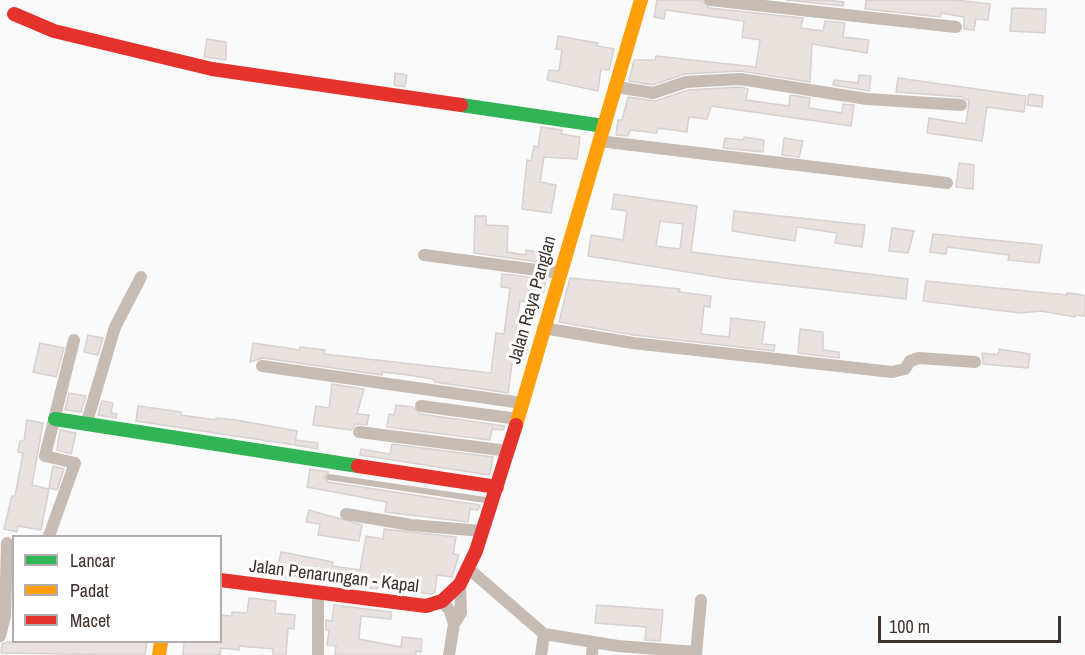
<!DOCTYPE html>
<style>
body{margin:0}
#map{position:relative;width:1085px;height:655px;overflow:hidden;background:#fafafa;font-family:"Archivo Narrow",sans-serif}
canvas{display:block}
.legend{position:absolute;left:12px;top:535px;width:210px;height:108px;box-sizing:border-box;background:#fff;border:2px solid #b2adab;margin:0;padding:8px 10px;list-style:none;font-size:18px;color:#3f322d}
.legend li{display:flex;align-items:center;gap:12px;height:30px}
.legend b{width:30px;border:2px solid #b2adab}
.scale{position:absolute;left:878px;top:616px;width:183px;height:27px;box-sizing:border-box;border:3px solid #3f322d;border-top:0;padding-left:8px;font-size:18px;line-height:21px;white-space:nowrap;color:#3f322d;-webkit-text-stroke:4px #fff;paint-order:stroke}
</style>
<div id="map">
<canvas width="1085" height="655"></canvas>
<ul class="legend">
<li><b style="height:8px;background:#30b455"></b>Lancar</li>
<li><b style="height:8px;background:#ff9f0a"></b>Padat</li>
<li><b style="height:8px;background:#e5322d"></b>Macet</li>
</ul>
<div class="scale">100 m</div>
</div>
<script>
const ctx = document.querySelector('canvas').getContext('2d');
ctx.lineJoin = 'round';
function fillPath(path, color) { ctx.fillStyle = color; ctx.fill(path, 'evenodd'); }
const toPath = rows => new Path2D(rows.map(r => 'M' + r).join(''));
function trace(path, color, width, dash) { ctx.strokeStyle = color; ctx.lineWidth = width; ctx.lineCap = dash ? 'butt' : 'round'; ctx.setLineDash(dash || []); ctx.stroke(path); }
function drawText(font, color, halo, rows, align = 'center') {
  ctx.font = font + ' "Archivo Narrow",sans-serif'; ctx.lineWidth = 6; ctx.setLineDash([]); ctx.textBaseline = 'middle'; ctx.strokeStyle = halo; ctx.fillStyle = color; for (const [text, x, y, turn = 0] of rows) {
    ctx.save(); ctx.translate(x, y); ctx.rotate((+turn || 0) * Math.PI / 180); ctx.textAlign = isNaN(turn) ? turn : align; if (halo) ctx.strokeText(text, 0, 0); ctx.fillText(text, 0, 0); ctx.restore();
  }
}
const building = toPath([
 [657,0,702,0,709,8,803,18,801,28,823,31,825,21,845,23,843,37,869,40,867,53,812,44,810,82,740,71,685,74,652,85,629,81,634,60,655,60,656,56,756,67,760,40,742,37,744,21,666,10,664,19,654,17,657,0],
 [786,0,827,0,844,2,843,6,786,0],
 [866,0,956,0,990,4,988,20,976,19,974,30,964,29,964,17,941,13,940,17,865,9,866,0],
 [1012,8,1046,9,1045,33,1010,31,1012,8],
 [558,36,598,43,597,46,614,49,609,70,601,69,598,91,547,80,549,70,559,71,562,50,556,49,558,36],
 [207,39,226,42,226,60,204,57,207,39],
 [395,73,407,75,405,87,394,85,395,73],
 [859,75,871,76,869,91,833,85,834,80,858,83,859,75],
 [898,78,1026,96,1024,112,987,107,982,141,927,133,929,118,966,124,969,101,962,97,896,92,898,78],
 [740,87,748,89,746,100,789,106,790,95,810,98,809,108,842,113,843,104,854,105,851,126,711,106,707,119,689,117,687,132,658,128,657,133,630,130,628,136,616,135,618,120,622,120,628,97,655,101,688,90,740,87],
 [1029,94,1043,96,1042,107,1027,105,1029,94],
 [541,127,562,130,561,134,580,137,577,159,544,157,540,182,556,185,551,213,522,209,527,160,531,161,534,146,538,147,541,127],
 [744,137,764,140,763,152,723,148,725,138,743,140,744,137],
 [784,138,803,141,799,157,782,155,784,138],
 [959,163,974,165,973,189,956,187,959,163],
 [614,194,697,206,691,252,908,279,906,299,731,279,588,256,591,235,623,240,627,211,612,209,614,194],
 [660,221,683,224,680,249,656,246,660,221],
 [734,211,865,225,862,247,835,243,837,233,797,227,795,241,732,231,734,211],
 [475,216,486,216,486,225,508,226,507,252,526,255,526,250,553,254,552,264,474,253,475,216],
 [892,228,914,231,908,253,889,251,892,228],
 [933,234,1042,245,1039,263,1008,260,1009,255,947,247,946,254,930,252,933,234],
 [502,274,546,279,544,292,534,290,532,303,520,301,515,338,528,340,527,350,522,365,512,364,508,393,435,382,433,379,401,374,382,372,382,375,263,358,250,362,253,343,300,350,300,347,325,350,324,354,491,373,496,333,504,334,510,288,501,287,502,274],
 [570,278,680,289,679,292,711,296,710,307,704,306,701,334,729,337,731,318,765,322,762,344,775,345,774,351,634,335,559,322,570,278],
 [926,281,1067,295,1067,293,1078,294,1085,296,1085,316,1075,315,1075,317,1041,311,1020,313,923,301,926,281],
 [800,329,823,332,823,350,839,352,839,358,798,353,800,329],
 [88,335,103,338,98,355,84,352,88,335],
 [40,343,64,348,56,377,33,372,40,343],
 [999,349,1030,354,1028,368,983,364,982,353,998,355,999,349],
 [332,384,364,389,357,414,369,415,367,425,356,424,351,430,313,425,316,406,329,408,332,384],
 [69,393,86,396,81,412,65,410,69,393],
 [102,401,113,403,111,413,117,414,116,418,98,415,102,401],
 [396,405,413,407,420,414,505,426,503,430,492,429,490,440,387,427,389,414,394,415,396,405],
 [138,406,181,412,181,415,216,420,216,418,236,420,297,431,295,445,136,421,138,406],
 [27,420,43,423,32,485,49,489,41,530,18,526,17,532,4,529,12,496,15,496,23,453,18,452,20,441,24,441,27,420],
 [60,430,76,433,71,454,57,450,60,430],
 [296,440,318,443,317,449,295,445,296,440],
 [392,444,493,457,491,469,489,475,360,455,361,449,390,454,392,444],
 [53,466,64,469,57,490,49,488,53,466],
 [310,469,329,472,324,477,328,482,480,505,478,510,470,509,468,522,385,512,387,502,307,487,310,469],
 [309,510,362,525,359,541,318,535,320,524,306,522,309,510],
 [384,529,456,537,453,554,459,555,452,577,437,575,435,592,430,594,378,585,377,589,289,575,288,578,276,576,281,552,333,562,332,566,360,570,366,536,383,539,384,529],
 [249,598,276,601,275,613,295,615,294,629,288,628,286,655,273,655,273,649,239,646,239,650,221,648,220,655,183,655,184,642,220,642,220,615,232,616,232,612,247,613,249,598],
 [334,605,391,612,391,619,361,616,359,639,401,647,402,637,422,639,421,652,416,651,416,655,335,655,336,646,327,645,329,630,326,630,326,620,332,621,334,605],
 [597,605,663,610,660,641,645,640,646,627,595,623,597,605],
 [7,642,147,642,145,655,1,653,2,644,7,642]
]);
fillPath(building, '#e9e2df');
trace(building, '#d7d1cf', 1.5);
trace(toPath([
 [329,477,492,501]
]), '#c7bcb4', 6);
trace(toPath([
 [710,0,956,27],
 [617,87,653,93,686,82,740,79,867,99,961,105],
 [599,141,947,183],
 [424,255,560,273],
 [543,328,633,343,892,372,905,369,910,361,919,358,975,362],
 [262,366,522,403],
 [421,406,518,419],
 [86,425,115,327,141,277],
 [359,432,508,451],
 [346,514,411,525,482,531],
 [49,536,75,463,45,456,74,340],
 [469,569,544,634,618,646,696,652],
 [442,601,450,611,454,624,449,655],
 [454,624,461,613,460,584],
 [0,636,5,616,7,543],
 [318,655,318,594],
 [541,655,544,634],
 [592,655,593,643],
 [696,655,701,600]
]), '#c7bcb4', 12);
trace(toPath([
 [461,105,604,126],
 [55,419,358,466]
]), '#30b455', 14);
trace(toPath([
 [516,425,641,0],
 [159,655,161,642]
]), '#ff9f0a', 14);
trace(toPath([
 [14,14,54,31,212,69,461,105],
 [358,466,497,487],
 [220,580,426,606,442,601,460,584,476,551,516,425]
]), '#e5322d', 14);
drawText('18px', '#3f322d', '#fff', [
 ["Jalan Raya Panglan",533,300,-74],
 ["Jalan Penarungan - Kapal",334,577,7]
]);
</script>
